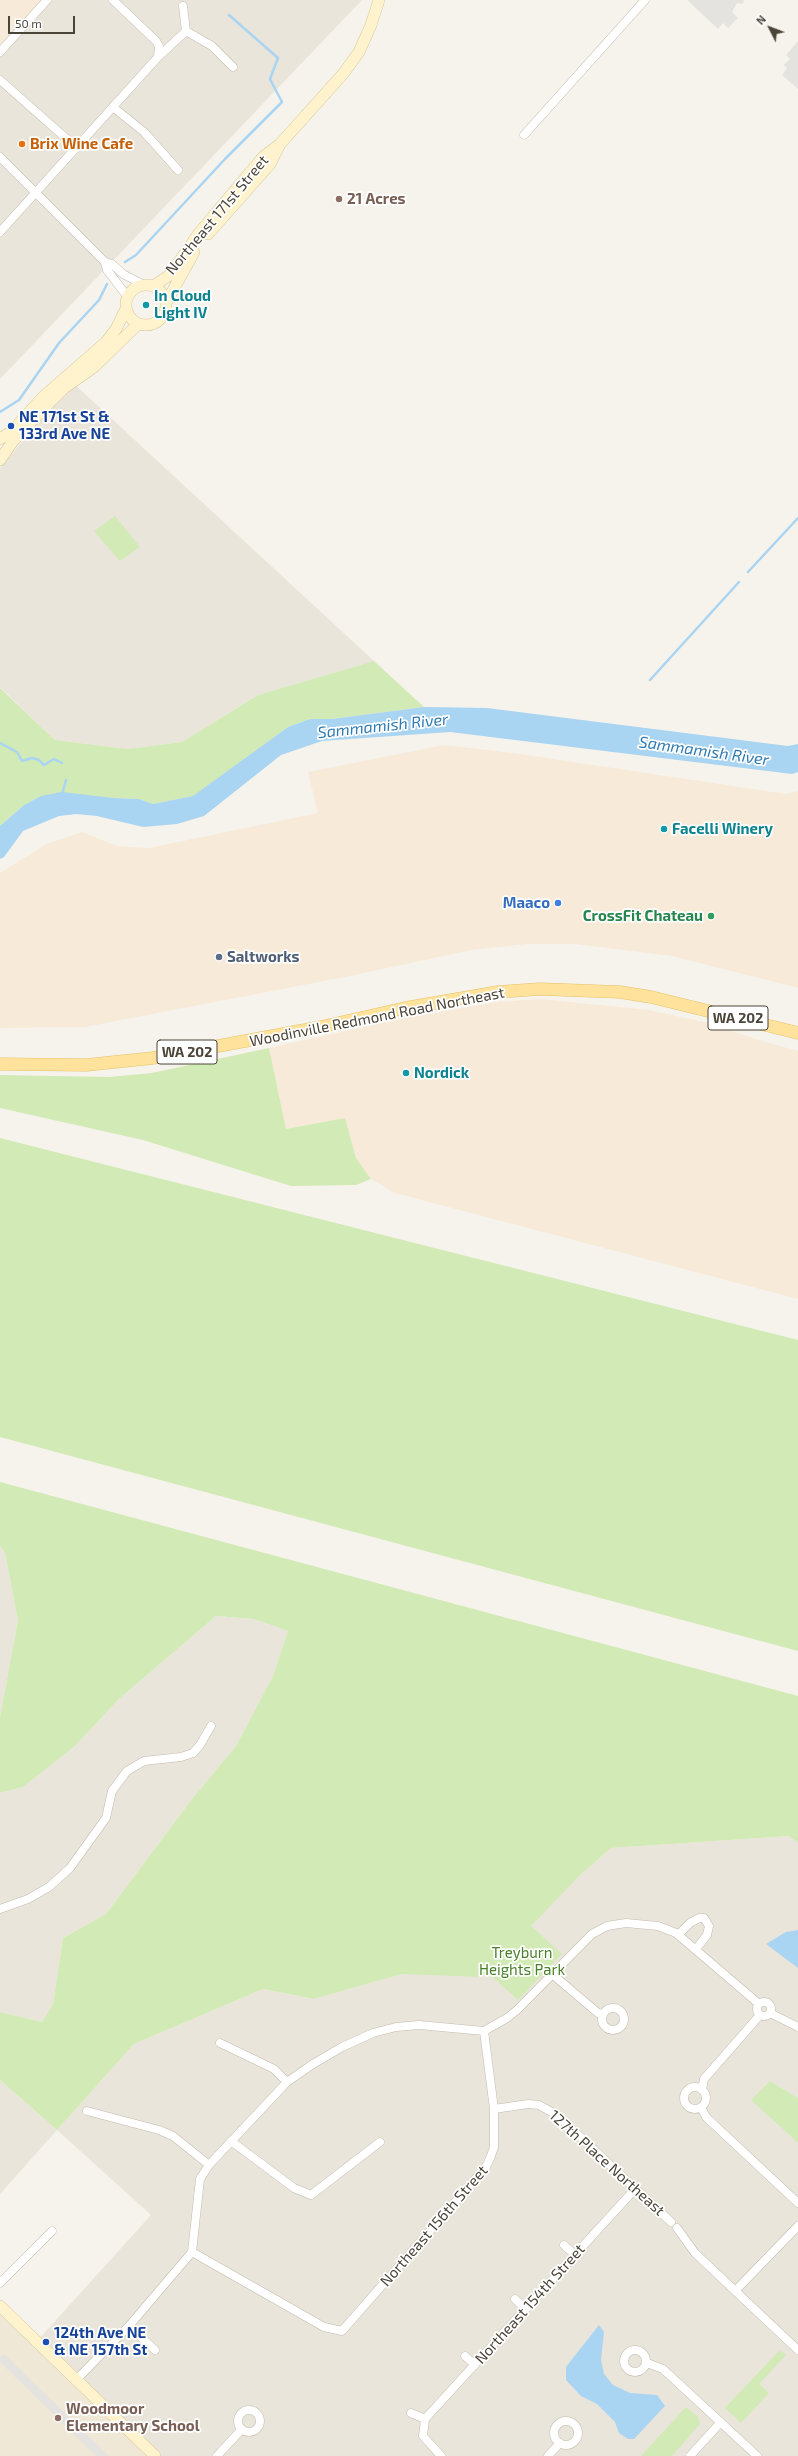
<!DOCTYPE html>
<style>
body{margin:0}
#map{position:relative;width:798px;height:2456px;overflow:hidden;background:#f6f3ec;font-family:"Exo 2",sans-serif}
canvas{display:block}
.north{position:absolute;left:750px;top:8px;width:40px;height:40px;-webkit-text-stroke:3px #fff;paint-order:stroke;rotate:312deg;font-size:11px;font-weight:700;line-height:16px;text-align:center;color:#4b4439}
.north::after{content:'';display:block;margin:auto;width:14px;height:18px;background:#4b4439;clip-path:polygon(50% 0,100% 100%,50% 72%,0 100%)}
.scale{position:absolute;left:8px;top:16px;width:67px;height:18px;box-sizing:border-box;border:2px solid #4b4439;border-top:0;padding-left:5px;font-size:12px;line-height:14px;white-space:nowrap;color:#4b4439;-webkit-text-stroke:3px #fff;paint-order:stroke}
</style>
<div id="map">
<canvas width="798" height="2456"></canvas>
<div class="north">N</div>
<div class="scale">50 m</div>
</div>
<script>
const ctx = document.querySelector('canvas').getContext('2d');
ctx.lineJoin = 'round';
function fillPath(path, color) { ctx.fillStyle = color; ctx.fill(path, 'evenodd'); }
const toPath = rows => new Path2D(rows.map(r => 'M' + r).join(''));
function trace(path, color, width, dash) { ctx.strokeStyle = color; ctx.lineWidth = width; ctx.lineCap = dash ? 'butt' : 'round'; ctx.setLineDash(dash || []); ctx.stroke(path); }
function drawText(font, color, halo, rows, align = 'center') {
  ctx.font = font + ' "Exo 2",sans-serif'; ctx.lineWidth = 3.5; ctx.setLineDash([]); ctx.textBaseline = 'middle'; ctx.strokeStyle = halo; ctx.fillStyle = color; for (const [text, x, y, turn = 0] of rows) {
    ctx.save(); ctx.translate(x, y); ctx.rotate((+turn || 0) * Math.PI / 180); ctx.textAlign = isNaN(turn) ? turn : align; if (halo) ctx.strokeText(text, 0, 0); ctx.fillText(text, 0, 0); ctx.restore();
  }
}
fillPath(toPath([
 [46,0,362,0,0,379,0,51],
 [72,382,374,661,258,695,182,742,128,749,55,740,0,687,0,468],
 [0,1546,5,1553,18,1620,0,1717],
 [216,1616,254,1619,288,1631,273,1676,236,1746,192,1799,106,1914,63,1938,53,2004,42,2022,0,2012,0,1793,23,1787,74,1747,119,1699],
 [789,1836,798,1843,798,2098,770,2081,752,2100,798,2143,798,2456,155,2456,37,2341,151,2215,57,2130,0,2194,0,2080,57,2130,134,2044,263,1989,314,1999,402,1974,578,1877,611,1848]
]), '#eae5da');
fillPath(toPath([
 [0,0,46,0,0,51],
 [444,745,513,753,786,794,798,791,798,988,672,956,575,944,526,944,471,950,350,976,85,1027,0,1028,0,873,46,844,82,832,117,846,149,848,318,813,308,772],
 [540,999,649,1010,708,1023,762,1041,798,1051,798,1299,395,1193,371,1179,356,1158,345,1118,286,1129,269,1048,405,1018,498,1002]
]), '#f7ead8');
fillPath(toPath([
 [0,2306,155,2456,0,2456]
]), '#efe8d6');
fillPath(toPath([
 [115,516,140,547,120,561,94,531],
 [374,661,424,707,332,719,310,719,288,727,194,796,153,804,139,799,41,796,24,805,0,826,0,688,55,740,128,749,182,742,258,695],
 [269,1048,286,1129,345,1118,356,1158,371,1179,356,1185,291,1186,143,1140,0,1108,0,1075,109,1077,152,1073],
 [0,1138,798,1340,798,1651,0,1437],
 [0,1482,798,1696,798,1843,789,1836,611,1848,578,1877,531,1926,562,1954,518,2000,487,1972,482,1977,402,1974,314,1999,263,1989,134,2044,57,2130,0,2080,0,2012,42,2022,53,2004,63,1938,106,1914,192,1799,236,1746,273,1676,288,1631,254,1619,216,1616,119,1699,74,1747,23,1787,0,1793,0,1717,18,1620,5,1553,0,1546],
 [770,2081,798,2098,798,2143,751,2100],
 [780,2350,786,2355,759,2384,769,2393,741,2423,725,2408],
 [686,2407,698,2417,700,2424,672,2456,641,2456]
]), '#d2eab5');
fillPath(toPath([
 [687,0,744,0,743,4,737,3,732,12,738,18,728,28,723,23,718,29],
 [798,41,798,89,782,75,787,68,784,65,790,59,786,55],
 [4,2354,109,2456,96,2456,0,2362,0,2357]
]), '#e5e3e0');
fillPath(toPath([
 [424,707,487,708,788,746,798,744,798,772,792,774,450,732,322,741,281,755,204,816,177,824,143,827,97,816,76,814,59,816,23,831,4,857,0,859,0,826,24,805,41,796,62,792,113,798,139,799,153,804,193,796,288,727,310,719,332,719],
 [798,1930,798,1968,766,1944,786,1932],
 [599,2325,604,2332,601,2360,604,2374,613,2385,630,2393,657,2395,665,2406,634,2439,628,2439,619,2433,615,2422,597,2404,581,2396,566,2380,566,2367]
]), '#a9d4f2');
trace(toPath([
 [125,262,136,255,225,159,282,102,270,79,278,58,229,15],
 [0,412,19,400,59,343,99,300,107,284],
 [748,572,798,518],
 [650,680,739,582],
 [0,743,17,752,22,761,32,758,39,760,44,765,54,759,62,763],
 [62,795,66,780]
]), '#a9d4f2', 2.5);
const street = toPath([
 [183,6,186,31],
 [0,52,47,0],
 [158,57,186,31,212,46,233,67],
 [0,80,77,148],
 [113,107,144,132,178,170],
 [524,135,645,0],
 [0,157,105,262,107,270,127,296],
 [0,232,158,57,159,46,156,41,113,0],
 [105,262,112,264,123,274,142,284],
 [0,1909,28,1899,49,1887,70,1868,106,1818,112,1791,127,1771,144,1761,181,1757,193,1753,200,1745,211,1726],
 [678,1935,690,1923,699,1918,704,1918,709,1926,707,1935,696,1949],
 [552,1974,598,2013,602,2014],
 '757 2009a7 7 0 1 1 14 0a7 7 0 1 1-14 0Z',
 '602 2019a11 11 0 1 1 22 0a11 11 0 1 1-22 0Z',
 [770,2013,798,2027],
 [484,2031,507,2018,517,2010,592,1934,607,1926,626,1923,658,1926,676,1933,759,2004],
 [220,2043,274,2069,287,2082],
 '684 2098a11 11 0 1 1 22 0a11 11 0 1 1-22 0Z',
 [702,2090,704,2079,760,2015],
 [701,2107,706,2117,798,2203],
 [494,2109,528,2104,539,2105,557,2115,671,2222],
 [87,2111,159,2130,173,2136,209,2165],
 [231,2141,294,2188,311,2195,380,2142],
 [677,2228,695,2253,798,2350],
 [564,2245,575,2255],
 [192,2252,324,2327,342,2331,486,2167,491,2156,494,2147,494,2109,484,2031],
 [0,2283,52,2231],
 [736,2290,798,2226],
 [515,2299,526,2309],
 [129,2326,155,2350],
 '624 2361a11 11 0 1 1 22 0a11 11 0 1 1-22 0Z',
 [465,2356,475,2365],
 [647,2363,663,2369,757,2456],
 [77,2379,129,2326,192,2252,200,2179,209,2165,287,2082,313,2064,342,2047,373,2033,396,2027,419,2025,484,2031],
 '238 2421a11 11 0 1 1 22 0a11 11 0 1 1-22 0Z',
 [411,2413,425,2419],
 [425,2419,635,2189],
 [425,2419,423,2436,441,2456],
 '554 2433a12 12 0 1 1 24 0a12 12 0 1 1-24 0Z',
 [217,2456,242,2429],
 [548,2456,560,2443],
 [690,2456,721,2422]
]);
const secondary = toPath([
 [208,234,270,164,279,146],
 '126 305a20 20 0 1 1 40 0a20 20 0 1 1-40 0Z',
 [153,286,170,275,199,233,263,157,280,144,343,74,359,52,371,25,379,0],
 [166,303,194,252],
 [0,439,12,431,43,397,106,342,116,329,126,309],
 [0,460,13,441,52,400,64,388,94,367,138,324],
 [0,2306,155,2456]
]);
const primary = toPath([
 [0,1064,86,1065,153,1058,321,1027,405,1008,498,992,540,989,620,992,651,997,798,1033]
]);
trace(street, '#c2bbae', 9);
trace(secondary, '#d6c79b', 12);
trace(primary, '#e6c16a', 13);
trace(street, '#fff', 8);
trace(secondary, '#fff3cd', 11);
trace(primary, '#ffe39c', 12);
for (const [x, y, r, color] of [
 [22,144,4,"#e8710a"],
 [339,199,4,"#8d6e63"],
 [146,305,4,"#0f9aa8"],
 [11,426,4,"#1a4fb4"],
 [664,829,4,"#0f9aa8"],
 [558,903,4,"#3f7fe0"],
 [711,916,4,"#2e9e5b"],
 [219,957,4,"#5c6f8a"],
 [406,1073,4,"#0f9aa8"],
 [46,2342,4,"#1a4fb4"],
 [58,2418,4,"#8d6e63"]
]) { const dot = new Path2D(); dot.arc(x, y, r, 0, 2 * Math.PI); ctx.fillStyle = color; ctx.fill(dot); trace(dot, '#fff', 1.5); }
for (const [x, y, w] of [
 [738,1018,60],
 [187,1052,60]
]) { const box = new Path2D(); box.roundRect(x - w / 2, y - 12, w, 24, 3); ctx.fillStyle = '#fff'; ctx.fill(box); trace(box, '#4b4439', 1); }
drawText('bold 14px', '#4b4439', null, [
 ["WA 202",738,1018],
 ["WA 202",187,1052]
]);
drawText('bold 15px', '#c56008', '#fff', [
 ["Brix Wine Cafe",30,144]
], 'left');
drawText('bold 15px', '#785e54', '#fff', [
 ["21 Acres",347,199],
 ["Woodmoor",66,2409],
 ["Elementary School",66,2426]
], 'left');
drawText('15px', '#4b4439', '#fff', [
 ["Northeast 171st Street",217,215,-50],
 ["Woodinville Redmond Road Northeast",377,1017,-11],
 ["127th Place Northeast",607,2163,42],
 ["Northeast 156th Street",434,2226,-49],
 ["Northeast 154th Street",530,2304,-48]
]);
drawText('bold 15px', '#0d838f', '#fff', [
 ["In Cloud",154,296],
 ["Light IV",154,313],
 ["Facelli Winery",672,829],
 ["Nordick",414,1073]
], 'left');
drawText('bold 15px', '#164399', '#fff', [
 ["NE 171st St &",19,417],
 ["133rd Ave NE",19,434],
 ["124th Ave NE",54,2333],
 ["& NE 157th St",54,2350]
], 'left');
drawText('bold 15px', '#366cbe', '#fff', [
 ["Maaco",550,903]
], 'right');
drawText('bold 15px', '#27864d', '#fff', [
 ["CrossFit Chateau",703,916]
], 'right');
drawText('bold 15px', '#4e5e75', '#fff', [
 ["Saltworks",227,957]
], 'left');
drawText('15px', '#4a7f2a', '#fff', [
 ["Treyburn",522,1953],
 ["Heights Park",522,1970]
]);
drawText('italic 16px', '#2e7ab2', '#fff', [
 ["Sammamish River",383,726,-6],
 ["Sammamish River",704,751,8]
]);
</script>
